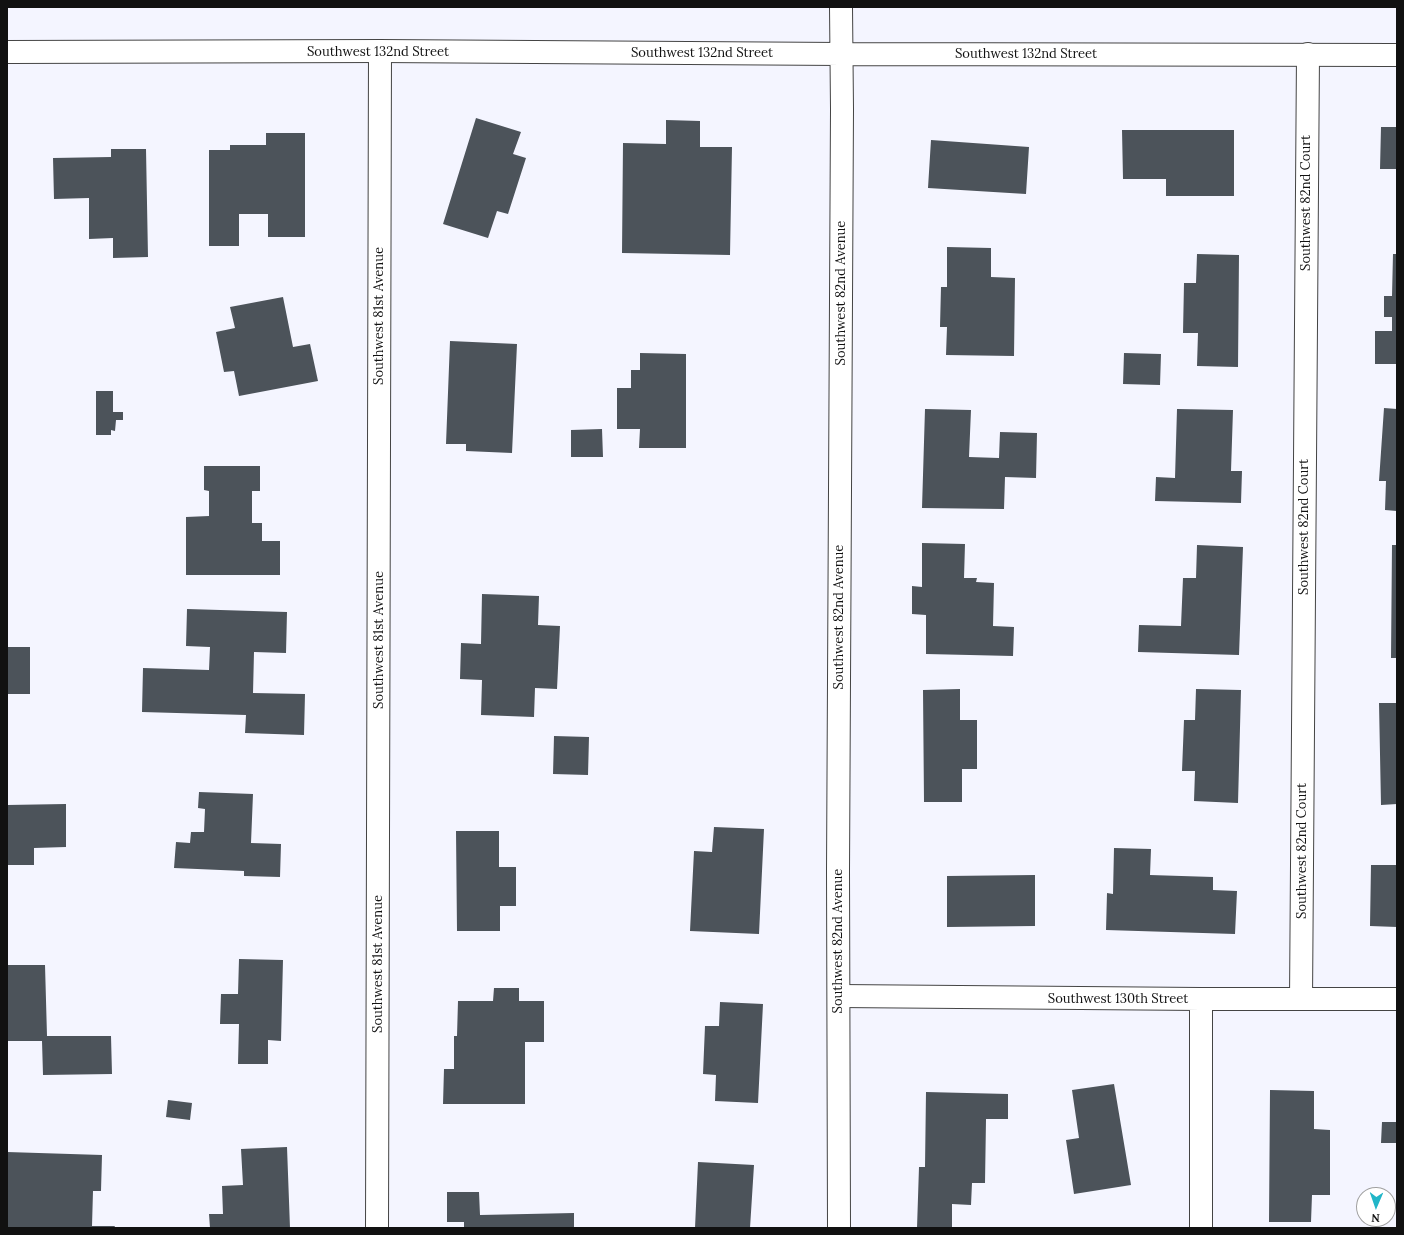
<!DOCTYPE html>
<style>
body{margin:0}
#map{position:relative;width:1404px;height:1235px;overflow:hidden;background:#f4f5ff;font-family:Lora,serif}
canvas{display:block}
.frame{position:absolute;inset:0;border:8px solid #111;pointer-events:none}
.north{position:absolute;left:1356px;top:1187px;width:40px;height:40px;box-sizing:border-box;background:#fff;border:1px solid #a0a0a0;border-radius:50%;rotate:182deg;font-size:11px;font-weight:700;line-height:16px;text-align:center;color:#111}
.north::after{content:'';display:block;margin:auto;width:14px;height:18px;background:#21b6c8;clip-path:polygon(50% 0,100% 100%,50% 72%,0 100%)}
</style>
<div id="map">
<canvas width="1404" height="1235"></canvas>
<div class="frame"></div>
<div class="north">N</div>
</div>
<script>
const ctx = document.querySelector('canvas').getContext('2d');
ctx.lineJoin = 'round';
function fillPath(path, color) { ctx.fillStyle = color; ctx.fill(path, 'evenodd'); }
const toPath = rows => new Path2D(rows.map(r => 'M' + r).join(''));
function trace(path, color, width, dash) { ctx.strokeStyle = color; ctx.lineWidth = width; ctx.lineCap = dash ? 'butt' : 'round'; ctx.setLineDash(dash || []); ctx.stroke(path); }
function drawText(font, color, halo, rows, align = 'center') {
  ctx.font = font + ' Lora,serif'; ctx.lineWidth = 4; ctx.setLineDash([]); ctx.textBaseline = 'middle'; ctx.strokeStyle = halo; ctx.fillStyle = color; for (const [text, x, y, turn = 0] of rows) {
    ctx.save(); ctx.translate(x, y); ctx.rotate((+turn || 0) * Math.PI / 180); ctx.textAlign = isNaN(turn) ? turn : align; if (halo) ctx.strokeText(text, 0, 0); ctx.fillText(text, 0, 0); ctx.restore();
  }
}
fillPath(toPath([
 [476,118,521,132,513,154,526,158,508,214,497,211,488,238,443,224],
 [666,120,700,121,700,147,732,147,730,255,622,253,623,143,666,144],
 [1381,127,1397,127,1397,169,1380,169],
 [1122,130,1234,130,1234,196,1166,196,1166,179,1123,179],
 [266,133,305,133,305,237,268,237,268,214,239,214,239,246,209,246,209,150,230,150,230,145,266,145],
 [931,140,1029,147,1026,194,928,188],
 [111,149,146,149,148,257,113,258,113,238,89,239,89,198,54,199,53,158,111,157],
 [947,247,991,248,991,277,1015,278,1014,356,946,355,947,327,940,327,941,287,947,287],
 [1197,254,1239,255,1238,367,1197,366,1198,333,1183,333,1184,283,1196,283],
 [1393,254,1397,254,1397,364,1375,364,1375,331,1392,331,1392,317,1384,317,1384,296,1392,296],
 [283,297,293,347,310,344,318,381,239,396,234,371,224,372,216,332,235,328,230,307],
 [450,341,517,344,512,453,466,451,466,444,446,444],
 [640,353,686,354,686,448,639,448,640,429,617,429,617,388,631,388,631,370,640,370],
 [1124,353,1161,354,1160,385,1123,384],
 [96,391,113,391,113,412,123,412,123,420,116,420,115,431,111,430,111,435,96,435],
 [1384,408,1397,409,1397,511,1385,510,1386,481,1379,481],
 [925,409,971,410,969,457,999,458,1000,432,1037,433,1036,478,1005,477,1004,509,922,508],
 [1177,409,1233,410,1231,471,1242,471,1241,503,1155,501,1156,477,1175,478],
 [602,429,603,457,571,457,571,430],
 [204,466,260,466,260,491,252,491,252,523,262,523,262,541,280,541,280,575,186,575,186,517,209,516,209,491,204,490],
 [922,543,965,544,964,578,977,578,976,582,994,583,993,626,1014,627,1013,656,926,654,926,615,912,614,912,586,922,587],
 [1197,545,1243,547,1239,655,1138,652,1139,625,1181,626,1183,578,1196,578],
 [1392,545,1397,545,1397,658,1391,658],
 [482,594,539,596,538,625,560,626,557,689,535,688,534,717,481,715,482,680,460,679,461,643,481,644],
 [187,609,287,612,286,653,254,652,253,693,305,694,304,735,245,733,246,715,142,712,143,668,209,670,210,647,186,646],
 [7,647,30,647,30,694,7,694],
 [960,689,960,720,977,720,977,769,962,769,962,802,924,802,923,690],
 [1196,689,1241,690,1238,803,1194,801,1195,771,1182,771,1184,720,1195,720],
 [1379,703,1397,703,1397,804,1381,805],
 [554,736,589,737,588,775,553,774],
 [199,792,253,794,251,843,281,844,280,877,244,876,244,871,174,868,176,842,190,843,191,832,204,832,205,809,198,808],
 [66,804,66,847,34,848,34,865,7,865,7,805],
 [714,827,764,829,759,934,690,931,694,851,712,852],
 [456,831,499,831,499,867,516,867,516,906,500,906,500,931,457,931],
 [1114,848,1151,849,1150,875,1213,877,1213,890,1237,891,1235,934,1106,930,1107,893,1113,894],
 [1371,865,1397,865,1397,927,1370,926],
 [1035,875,1035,926,947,927,947,876],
 [239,959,283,960,281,1041,268,1040,268,1064,238,1064,239,1024,220,1024,221,994,238,994],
 [7,965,45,965,47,1036,111,1036,112,1074,43,1075,42,1041,7,1041],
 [494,988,519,988,519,1001,544,1001,544,1042,525,1042,525,1104,443,1104,444,1069,454,1069,454,1036,457,1036,458,1001,493,1001],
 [720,1002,763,1004,758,1103,715,1101,716,1075,703,1074,705,1026,719,1026],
 [1114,1084,1131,1185,1074,1194,1066,1140,1079,1138,1072,1090],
 [1270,1090,1314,1091,1314,1129,1330,1130,1330,1195,1312,1195,1311,1222,1269,1222],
 [926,1092,1008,1094,1008,1119,986,1119,985,1183,972,1183,971,1205,952,1204,952,1228,917,1228,919,1167,925,1167],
 [168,1100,192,1103,190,1120,166,1117],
 [1382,1122,1397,1122,1397,1143,1381,1143],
 [287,1147,290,1228,210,1228,209,1214,223,1214,222,1186,243,1185,241,1149],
 [7,1152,102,1155,101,1191,93,1191,92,1226,115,1226,114,1228,7,1228],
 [698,1162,754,1165,750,1228,695,1228],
 [447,1192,479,1192,480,1215,574,1213,574,1228,464,1228,464,1222,447,1222]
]), '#4c535a');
const minor = toPath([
 [839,996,1201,999,1397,999],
 [1301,999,1308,54],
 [377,1228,380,51],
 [1201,1228,1201,999]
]);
const tertiary = toPath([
 [7,52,380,51,842,54,1397,55],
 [839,1228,838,870,842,109,841,7]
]);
trace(minor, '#444', 24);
trace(tertiary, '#444', 24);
trace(minor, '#fff', 22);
trace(tertiary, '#fff', 22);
drawText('13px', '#111', '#fff', [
 ["Southwest 132nd Street",378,52],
 ["Southwest 132nd Street",702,53],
 ["Southwest 132nd Street",1026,54],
 ["Southwest 82nd Court",1306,203,-90],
 ["Southwest 82nd Avenue",841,293,-90],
 ["Southwest 81st Avenue",379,316,-90],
 ["Southwest 82nd Court",1304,527,-90],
 ["Southwest 82nd Avenue",839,617,-90],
 ["Southwest 81st Avenue",379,640,-90],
 ["Southwest 82nd Court",1302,851,-90],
 ["Southwest 82nd Avenue",838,941,-90],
 ["Southwest 81st Avenue",378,964,-90],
 ["Southwest 130th Street",1118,999]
]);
</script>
